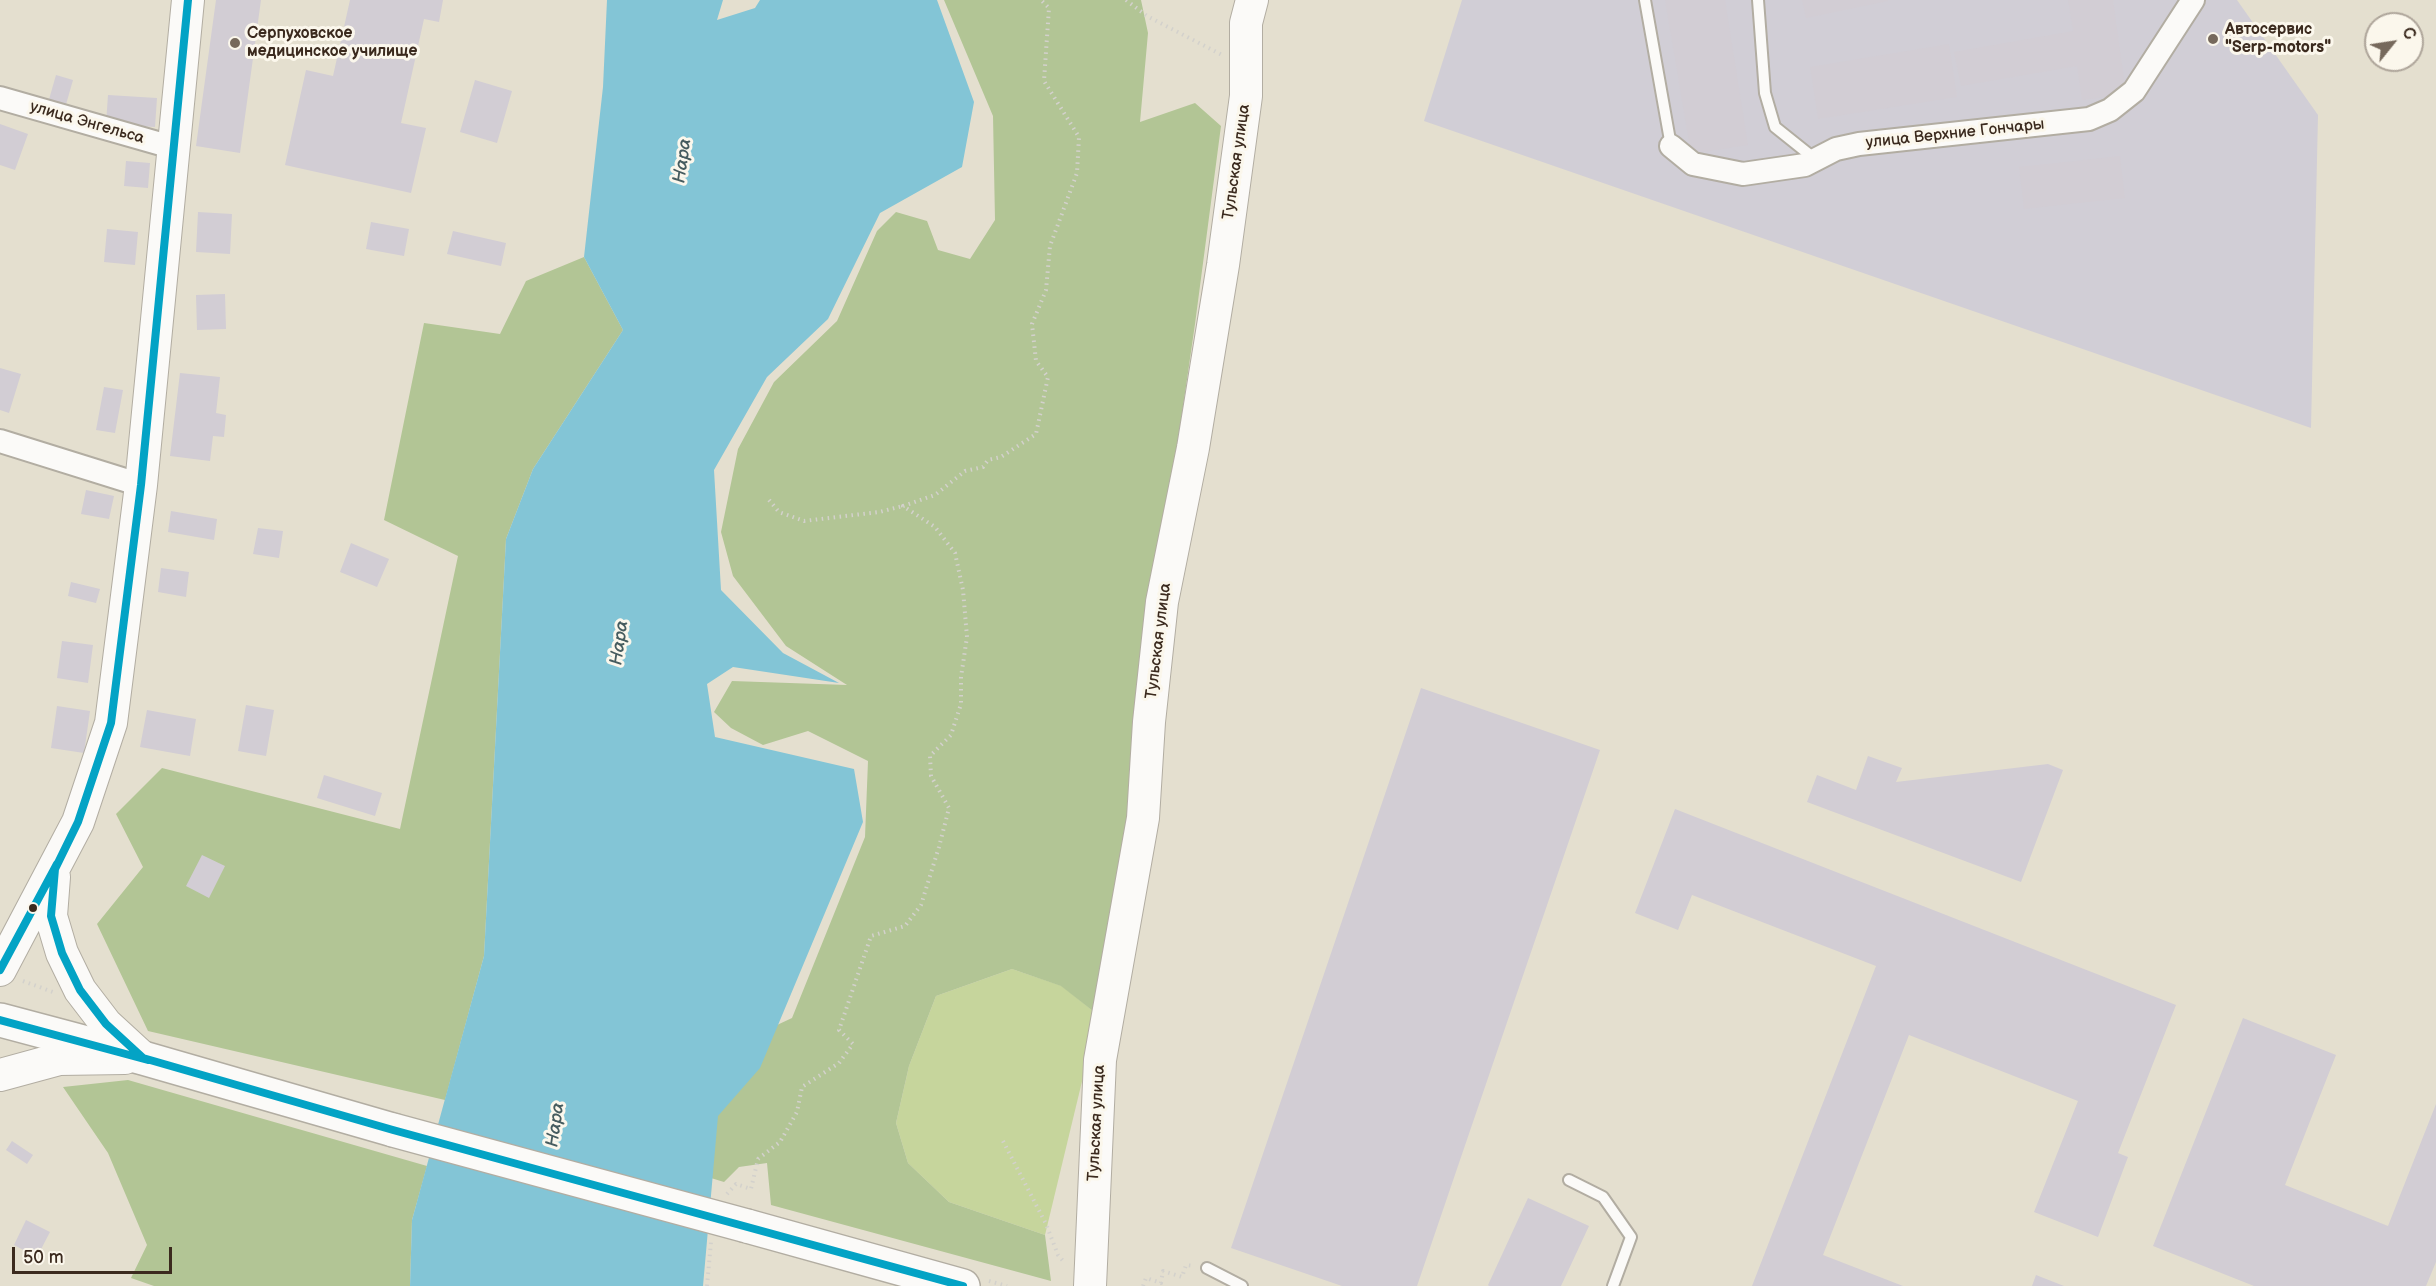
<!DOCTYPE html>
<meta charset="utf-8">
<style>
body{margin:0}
#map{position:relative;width:2436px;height:1286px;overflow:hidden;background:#e4dfcf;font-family:"Balsamiq Sans",sans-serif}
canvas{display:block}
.north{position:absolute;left:2364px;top:12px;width:60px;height:60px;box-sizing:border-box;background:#fbf7ec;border:2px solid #aea59a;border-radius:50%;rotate:60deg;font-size:16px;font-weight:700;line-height:24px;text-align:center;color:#3b2a1e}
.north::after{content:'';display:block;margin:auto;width:21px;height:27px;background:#76695c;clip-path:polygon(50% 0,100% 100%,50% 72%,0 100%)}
.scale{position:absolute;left:12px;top:1247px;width:160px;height:27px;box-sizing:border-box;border:3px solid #3b2a1e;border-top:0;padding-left:8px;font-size:18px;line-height:21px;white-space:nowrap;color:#3b2a1e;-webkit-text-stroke:4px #fbf7ec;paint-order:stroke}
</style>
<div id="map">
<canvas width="2436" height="1286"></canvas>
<div class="north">С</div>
<div class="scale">50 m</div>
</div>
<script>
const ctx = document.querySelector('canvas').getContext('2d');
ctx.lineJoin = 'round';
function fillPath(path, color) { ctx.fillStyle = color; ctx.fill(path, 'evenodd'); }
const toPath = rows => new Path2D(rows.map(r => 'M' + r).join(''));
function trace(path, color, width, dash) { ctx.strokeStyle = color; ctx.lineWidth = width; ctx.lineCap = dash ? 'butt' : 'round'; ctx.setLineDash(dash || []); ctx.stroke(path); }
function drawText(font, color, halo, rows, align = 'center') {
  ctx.font = font + ' "Balsamiq Sans",sans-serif'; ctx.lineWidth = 6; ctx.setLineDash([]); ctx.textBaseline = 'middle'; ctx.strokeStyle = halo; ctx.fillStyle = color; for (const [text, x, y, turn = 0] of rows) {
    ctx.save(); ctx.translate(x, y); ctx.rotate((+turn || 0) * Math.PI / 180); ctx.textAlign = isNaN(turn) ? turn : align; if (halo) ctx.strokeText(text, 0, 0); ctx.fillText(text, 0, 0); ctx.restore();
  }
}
fillPath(toPath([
 [1462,0,2237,0,2318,115,2311,428,1424,121]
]), '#d1ced6');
fillPath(toPath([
 [1012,969,1062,986,1098,1015,1045,1235,949,1202,908,1163,896,1123,909,1066,936,996]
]), '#c6d59c');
fillPath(toPath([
 [944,0,1141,0,1148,33,1140,122,1195,103,1221,126,1195,324,1139,711,1131,846,1098,1015,1061,986,1012,969,936,996,909,1066,896,1123,908,1163,949,1202,1045,1235,1051,1281,771,1205,767,1163,739,1167,724,1182,665,1164,732,1046,792,1018,865,837,868,761,808,731,763,745,731,728,714,712,732,681,847,685,786,646,733,576,721,532,738,449,774,382,837,321,877,231,896,212,927,221,938,250,970,259,995,220,993,116],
 [584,257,623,330,533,469,506,539,484,956,445,1100,148,1031,97,924,143,867,116,814,162,768,400,829,458,556,384,520,424,323,500,334,526,281],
 [128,1080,427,1166,412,1220,410,1286,154,1286,131,1278,147,1245,108,1153,63,1087]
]), '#b2c595');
fillPath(toPath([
 [607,0,723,0,717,20,755,8,760,0,937,0,974,102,962,167,880,213,828,319,767,377,714,470,721,590,783,653,839,683,733,667,707,684,715,737,854,769,863,822,760,1068,718,1116,703,1286,410,1286,412,1220,484,956,506,539,533,469,623,330,584,257,603,87]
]), '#83c5d6');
fillPath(toPath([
 [216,0,261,0,240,153,196,146],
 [350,0,443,0,439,22,424,19,401,123,426,128,411,193,285,165,306,70,333,76],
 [1665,0,1725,0,1748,145,1691,154],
 [1802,0,1888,0,1888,1,1806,18],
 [2068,0,2113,0,2126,94,2082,100,2077,66,1961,86,1954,52,2073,31],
 [1949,44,1957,97,1818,119,1810,67],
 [56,75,73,80,65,108,48,103],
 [475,80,512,91,497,143,460,132],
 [108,95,157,98,155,127,106,124],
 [0,124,28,134,15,170,0,165],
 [2120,156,2125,198,2024,209,2019,167],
 [126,161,150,163,148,188,124,186],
 [198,212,232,214,230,254,196,252],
 [371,222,409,229,404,256,366,249],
 [107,229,138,232,135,265,104,262],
 [453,231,506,243,501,266,447,254],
 [225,294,226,329,197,330,196,295],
 [0,368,21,374,9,413,0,410],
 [180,373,220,377,216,413,226,415,224,437,213,436,210,461,170,456],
 [104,387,123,390,115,433,96,430],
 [86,490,114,496,109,519,81,514],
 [171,511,217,519,214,540,168,532],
 [258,528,283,531,279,558,253,554],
 [351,543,389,559,377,587,340,572],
 [161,568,189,572,186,597,158,592],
 [71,582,100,589,96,603,68,596],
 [62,641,93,645,88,683,57,678],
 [1421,688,1600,750,1417,1286,1342,1286,1231,1248],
 [246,705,274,710,266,756,238,751],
 [57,706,90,711,84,753,51,748],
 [147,710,196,719,190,756,140,747],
 [1868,756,1902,768,1896,782,2048,764,2063,770,2021,882,1807,802,1817,775,1856,790],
 [324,775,382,793,375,816,317,798],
 [1675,809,2176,1005,2118,1153,2128,1157,2098,1237,2034,1212,2078,1101,1909,1035,1823,1255,1903,1286,1752,1286,1876,966,1692,895,1678,930,1635,913],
 [202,855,225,866,209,898,186,886],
 [2243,1018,2336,1055,2285,1185,2388,1226,2436,1104,2436,1262,2426,1286,2254,1286,2153,1246],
 [12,1141,33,1155,27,1164,6,1150],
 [1528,1198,1589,1226,1561,1286,1489,1286,1488,1285],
 [26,1220,50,1232,37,1257,14,1245],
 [2036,1275,2064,1286,2032,1286]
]), '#d2cdd4');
const lane = toPath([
 [1645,0,1671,146],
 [1758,0,1765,93,1775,127,1815,159],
 [1569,1180,1603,1197,1631,1237,1613,1286],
 [1207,1268,1242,1286]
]);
const street = toPath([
 [0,98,175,148],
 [1671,146,1693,164,1743,174,1805,165,1836,149,1859,144,2089,119,2110,110,2134,91,2193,0],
 [0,441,141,485]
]);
const secondary = toPath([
 [54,877,51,916,62,953,80,990,106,1024,143,1058],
 [0,970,78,822,111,723,141,485,188,0],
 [0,1075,59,1059,125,1058],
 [1090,1286,1100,1060,1143,818,1149,722,1162,602,1193,448,1223,265,1246,96,1246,23,1252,0]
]);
const primary = toPath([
 [0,1020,143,1058,393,1130],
 [747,1226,963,1286]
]);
trace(lane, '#b2ada2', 14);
trace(street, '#b2ada2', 26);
trace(secondary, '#b2ada2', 34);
trace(primary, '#b2ada2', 36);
trace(toPath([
 [1126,0,1147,16,1222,55],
 [769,500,779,512,804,521,879,512,903,506],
 [23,981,53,992],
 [1003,1141,1046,1224,1058,1255,1064,1262],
 [727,1194,736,1184,751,1189,758,1159,780,1142,797,1112,802,1087,839,1063,853,1044,839,1030,871,936,905,926,921,905,939,847,949,808,931,776,930,756,951,735,961,704,961,677,967,637,963,590,955,553,935,527,903,506,935,495,965,471,983,467,988,460,1001,457,1036,434,1048,377,1036,361,1032,324,1046,290,1050,246,1077,173,1079,137,1044,81,1049,8,1041,0],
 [989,1281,1007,1286],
 [707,1286,711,1242],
 [1143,1286,1146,1278,1161,1283,1163,1271,1182,1277,1186,1265,1194,1266]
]), '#d3d1cc', 4, [1.5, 4.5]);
trace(lane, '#fbfaf8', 10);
trace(street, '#fbfaf8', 22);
trace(secondary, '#fbfaf8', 32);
trace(primary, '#fbfaf8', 33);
const primaryBridge = toPath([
 [393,1130,747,1226]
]);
trace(primaryBridge, '#b2ada2', 36, []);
trace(primaryBridge, '#fbfaf8', 33);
trace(toPath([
 [188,0,141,485,111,723,78,822,55,869,51,916,62,953,80,990,106,1024,143,1058,393,1130,963,1286],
 [0,970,57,864],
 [0,1020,148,1060]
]), '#03a3c5', 8);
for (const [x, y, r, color] of [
 [2213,39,6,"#76695c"],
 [235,43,6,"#76695c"],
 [33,908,5,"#3b2a1e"]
]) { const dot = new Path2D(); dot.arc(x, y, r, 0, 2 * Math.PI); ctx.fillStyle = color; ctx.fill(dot); trace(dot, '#fbf7ec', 2); }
drawText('bold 16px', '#3b2a1e', '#fbf7ec', [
 ["Автосервис",2225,30],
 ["\"Serp-motors\"",2225,48],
 ["Серпуховское",247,34],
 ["медицинское училище",247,52]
], 'left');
drawText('16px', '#3b2a1e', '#fbf7ec', [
 ["улица Энгельса",87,123,16],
 ["улица Верхние Гончары",1955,134,-6],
 ["Тульская улица",1237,162,-82],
 ["Тульская улица",1159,641,-83],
 ["Тульская улица",1097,1123,-87]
]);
drawText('italic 18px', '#465c5f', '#fbf7ec', [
 ["Нара",683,161,-82],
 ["Нара",620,643,-82],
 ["Нара",556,1125,-82]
]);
</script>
